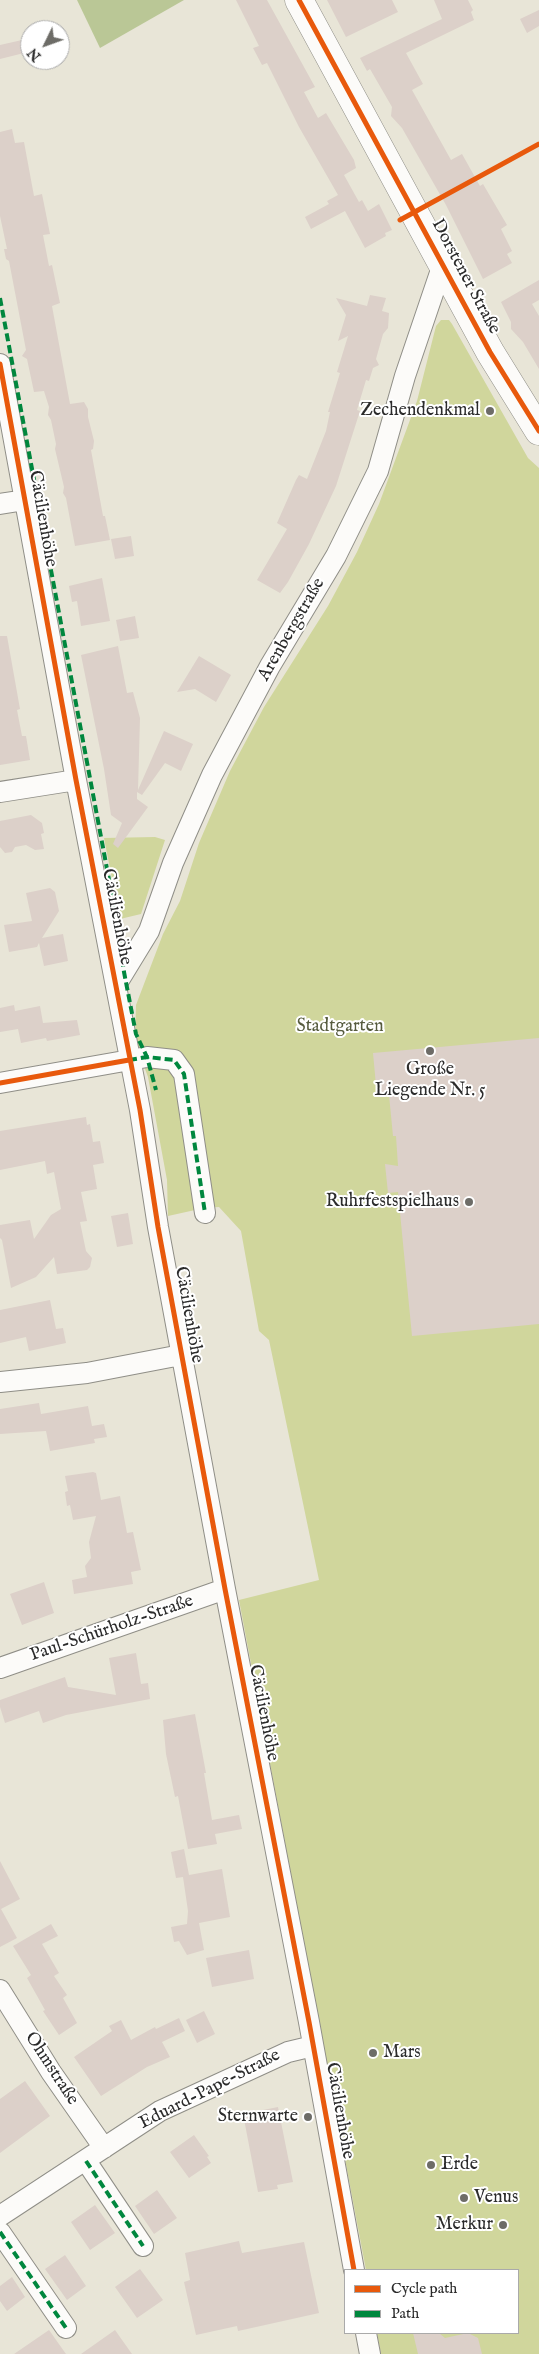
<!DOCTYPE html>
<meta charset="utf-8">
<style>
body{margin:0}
#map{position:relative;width:539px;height:2354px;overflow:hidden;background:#e8e5d7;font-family:"IM FELL English",serif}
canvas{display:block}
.legend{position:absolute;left:344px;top:2269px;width:175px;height:65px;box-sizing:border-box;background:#fff;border:1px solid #aaa;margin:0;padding:6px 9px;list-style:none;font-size:15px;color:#2b2b2b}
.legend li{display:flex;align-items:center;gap:10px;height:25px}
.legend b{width:25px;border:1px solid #aaa}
.north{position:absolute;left:20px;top:20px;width:50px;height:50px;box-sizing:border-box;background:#fff;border:1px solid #aaa;border-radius:50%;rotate:228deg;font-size:14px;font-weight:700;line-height:20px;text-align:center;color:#2b2b2b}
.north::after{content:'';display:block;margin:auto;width:18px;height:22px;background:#6d6c67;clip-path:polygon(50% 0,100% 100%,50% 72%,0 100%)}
</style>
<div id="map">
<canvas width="539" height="2354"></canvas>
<ul class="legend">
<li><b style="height:6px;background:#e8590c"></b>Cycle path</li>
<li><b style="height:6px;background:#00873e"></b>Path</li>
</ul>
<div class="north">N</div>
</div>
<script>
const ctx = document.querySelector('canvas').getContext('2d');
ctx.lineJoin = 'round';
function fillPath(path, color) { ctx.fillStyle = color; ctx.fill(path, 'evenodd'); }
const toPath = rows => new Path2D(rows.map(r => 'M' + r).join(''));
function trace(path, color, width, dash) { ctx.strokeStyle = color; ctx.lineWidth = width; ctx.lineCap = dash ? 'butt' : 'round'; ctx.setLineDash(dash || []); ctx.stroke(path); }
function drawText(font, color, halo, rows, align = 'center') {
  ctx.font = font + ' "IM FELL English",serif'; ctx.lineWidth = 4; ctx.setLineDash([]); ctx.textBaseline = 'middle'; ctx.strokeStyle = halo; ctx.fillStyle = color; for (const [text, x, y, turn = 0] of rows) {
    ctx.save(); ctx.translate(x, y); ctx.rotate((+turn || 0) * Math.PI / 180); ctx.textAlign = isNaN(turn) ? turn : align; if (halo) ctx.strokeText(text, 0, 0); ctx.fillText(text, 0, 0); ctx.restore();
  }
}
fillPath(toPath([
 [441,320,449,320,452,324,528,458,539,468,539,2354,381,2354,377,2333,518,2333,518,2270,366,2270,239,1600,319,1580,269,1340,259,1331,241,1231,219,1207,204,1208,168,1216,167,1180,160,1142,148,1077,135,1042,136,1005,163,934,180,901,199,843,230,771,264,707,328,606,357,552,379,504,417,401,436,326],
 [155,837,165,840,141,914,120,919,104,838]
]), '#d0d69c');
fillPath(toPath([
 [77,0,184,0,100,48]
]), '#bac796');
fillPath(toPath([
 [236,0,267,0,315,87,304,92,318,118,326,113,354,160,356,168,344,175,359,202,362,200,368,211,379,204,392,230,385,233,386,236,365,248,345,211,311,229,305,217,329,204,327,201,338,195,299,127,267,63,262,65,253,48,259,46],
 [327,0,392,0,398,12,346,37],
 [434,0,468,0,473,10,471,12,474,20,406,53,423,84,412,90,451,160,462,154,480,186,483,184,507,225,501,229,512,251,507,254,512,263,483,279,446,205,402,128,391,116,392,107,370,69,367,71,360,58,442,19],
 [539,10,539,26,527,33,520,19],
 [22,40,24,53,0,59,0,45],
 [12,129,15,143,24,142,34,196,42,194,50,234,43,235,49,266,52,265,60,303,52,306,70,404,84,402,88,409,88,417,94,441,93,449,91,450,103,516,105,516,110,540,75,546,66,498,63,493,64,487,55,449,56,444,51,420,48,415,49,407,44,391,34,392,27,359,22,356,26,350,9,261,6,259,4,249,7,249,0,216,0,132],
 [539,280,539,300,532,304,539,316,539,369,523,342,511,329,511,322,501,302],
 [370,295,386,298,382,311,389,313,388,328,383,334,376,359,379,365,373,368,369,381,366,380,357,410,360,411,336,486,309,544,288,582,280,593,257,580,287,529,277,523,296,480,299,475,307,479,326,431,330,412,328,412,340,373,337,372,348,336,338,341,346,315,336,298,367,306],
 [131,536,134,556,115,559,111,539],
 [102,578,110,621,81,626,77,601,72,602,69,586],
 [135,616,139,638,120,641,116,620],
 [0,636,7,636,20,709,17,710,22,736,26,736,30,760,0,765],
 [118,646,127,693,133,692,140,718,138,790,164,731,193,744,181,771,165,763,142,795,137,792,137,799,148,807,118,848,113,844,122,823,111,815,104,769,81,655],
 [199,656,231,675,216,702,195,689,177,692],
 [31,815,42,823,44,833,41,834,44,849,35,850,26,845,15,847,12,852,5,853,0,847,0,821],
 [50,888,55,892,59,911,42,938,63,934,68,961,44,966,39,943,37,947,9,952,4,925,32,921,26,893],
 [14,1005,15,1011,40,1006,43,1023,77,1020,80,1035,47,1041,46,1038,21,1043,18,1029,0,1032,0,1008],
 [539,1038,539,1324,412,1336,398,1192,388,1193,385,1164,398,1166,396,1136,393,1136,389,1095,377,1096,373,1053],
 [86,1117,87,1125,90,1124,93,1142,100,1141,104,1163,93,1165,97,1189,81,1192,87,1221,80,1222,86,1251,92,1258,90,1267,87,1270,57,1274,54,1257,36,1277,11,1288,2,1240,0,1238,0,1225,30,1220,34,1239,51,1215,61,1209,54,1172,47,1174,45,1161,0,1170,0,1131],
 [128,1213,133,1244,117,1247,111,1216],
 [50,1300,56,1329,63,1328,66,1343,29,1351,26,1337,0,1343,0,1310],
 [39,1403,41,1414,88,1406,92,1426,104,1424,107,1437,94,1439,95,1443,50,1451,46,1431,0,1434,0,1409],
 [93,1472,96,1473,101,1500,120,1496,127,1533,133,1532,141,1570,131,1572,133,1584,74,1594,72,1580,87,1577,85,1566,91,1558,89,1542,96,1516,73,1520,70,1505,67,1506,65,1492,68,1491,65,1476],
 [44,1582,54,1613,22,1625,10,1594],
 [136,1653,141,1684,148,1683,150,1699,66,1715,43,1723,39,1711,5,1723,0,1707,0,1700,65,1677,68,1687,116,1695,109,1658],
 [195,1714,206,1773,204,1773,212,1820,239,1815,242,1829,215,1834,217,1844,188,1849,178,1796,175,1797,166,1754,163,1720],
 [184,1849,189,1875,222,1869,230,1917,199,1923,204,1950,187,1955,179,1941,174,1942,171,1927,187,1924,188,1911,183,1877,176,1878,171,1852],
 [0,1861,20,1899,1,1909,17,1938,0,1947],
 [51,1924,58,1936,42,1944,59,1973,54,1976,67,1995,63,1998,77,2023,59,2035,43,2011,45,2010,27,1978,31,1975,13,1946],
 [249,1950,254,1979,212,1987,206,1958],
 [204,2011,215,2034,197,2043,186,2020],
 [179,2018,185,2031,162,2042,170,2057,147,2067,101,2096,74,2057,112,2031,109,2026,121,2020,131,2040,155,2027,156,2029],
 [25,2081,50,2116,0,2153,0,2099],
 [278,2107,293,2182,277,2185,278,2189,258,2192,243,2114],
 [194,2135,209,2156,207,2157,211,2163,189,2178,170,2152],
 [157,2190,177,2218,154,2234,135,2206],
 [95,2205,115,2233,90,2250,71,2222],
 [239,2241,242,2253,304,2242,319,2313,238,2331,237,2326,196,2335,184,2282,190,2280,185,2253],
 [65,2255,86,2286,67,2300,45,2269],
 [140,2269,163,2300,137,2318,115,2287],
 [12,2277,25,2297,7,2311,0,2301,0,2286],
 [49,2330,66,2354,14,2354],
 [115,2330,132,2354,81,2354],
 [413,2333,439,2333,445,2338,468,2333,478,2338,482,2354,418,2354]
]), '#dcd0c9');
const street = toPath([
 [0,364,76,780,140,1110,158,1227,225,1589,309,2022,354,2270],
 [0,504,25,500],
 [0,792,76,780],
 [116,985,149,931,173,863,212,775,270,666,336,556,378,471,405,376,443,264],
 [0,1083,147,1057,174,1060,184,1074,205,1213],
 [0,1382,87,1373,181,1355],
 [0,1668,225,1589],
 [0,1990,51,2072,104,2148],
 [86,2161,143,2246],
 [0,2216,160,2111,288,2052,313,2046],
 [0,2232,66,2328],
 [366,2333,370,2354]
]);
const secondary = toPath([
 [299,0,490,352,539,431]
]);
trace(street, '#8f8e87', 22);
trace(secondary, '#8f8e87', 29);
trace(street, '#fcfbf9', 20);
trace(secondary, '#fcfbf9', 28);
trace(toPath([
 [0,298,113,901,124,972,136,1034,147,1057,156,1090],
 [129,1060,147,1057,174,1060,184,1074,205,1213],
 [86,2161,143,2246],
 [0,2232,66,2328]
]), '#00873e', 4, [8, 4]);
trace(toPath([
 [299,0,490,352,539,431],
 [400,220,539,144],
 [0,364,76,780,140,1110,158,1227,225,1589,309,2022,354,2270],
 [0,1083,129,1060]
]), '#e8590c', 5);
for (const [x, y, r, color] of [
 [490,411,5,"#6d6c67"],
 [430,1051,5,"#6d6c67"],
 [469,1202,5,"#6d6c67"],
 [373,2053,5,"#6d6c67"],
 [308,2117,5,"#6d6c67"],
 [431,2165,5,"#6d6c67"],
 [464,2198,5,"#6d6c67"],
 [503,2225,5,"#6d6c67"]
]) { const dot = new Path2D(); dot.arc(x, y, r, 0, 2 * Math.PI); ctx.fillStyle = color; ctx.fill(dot); trace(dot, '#fff', 2); }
drawText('18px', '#2b2b2b', '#fff', [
 ["Dorstener Straße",465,277,62],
 ["Cäcilienhöhe",42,519,80],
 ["Arenbergstraße",292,630,-60],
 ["Cäcilienhöhe",116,917,79],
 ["Cäcilienhöhe",188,1315,80],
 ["Paul-Schürholz-Straße",112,1629,-19],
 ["Cäcilienhöhe",263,1713,79],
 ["Ohmstraße",51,2069,57],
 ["Eduard-Pape-Straße",210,2090,-27],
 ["Cäcilienhöhe",339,2111,80]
]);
drawText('18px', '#2b2b2b', '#fff', [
 ["Zechendenkmal",480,411],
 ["Große",430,1070,"center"],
 ["Liegende Nr. 5",430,1091,"center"],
 ["Ruhrfestspielhaus",459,1202],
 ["Mars",383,2053,"left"],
 ["Sternwarte",298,2117],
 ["Erde",441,2165,"left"],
 ["Venus",474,2198,"left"],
 ["Merkur",493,2225]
], 'right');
drawText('18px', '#565b3e', '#fff', [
 ["Stadtgarten",340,1027]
]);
</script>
